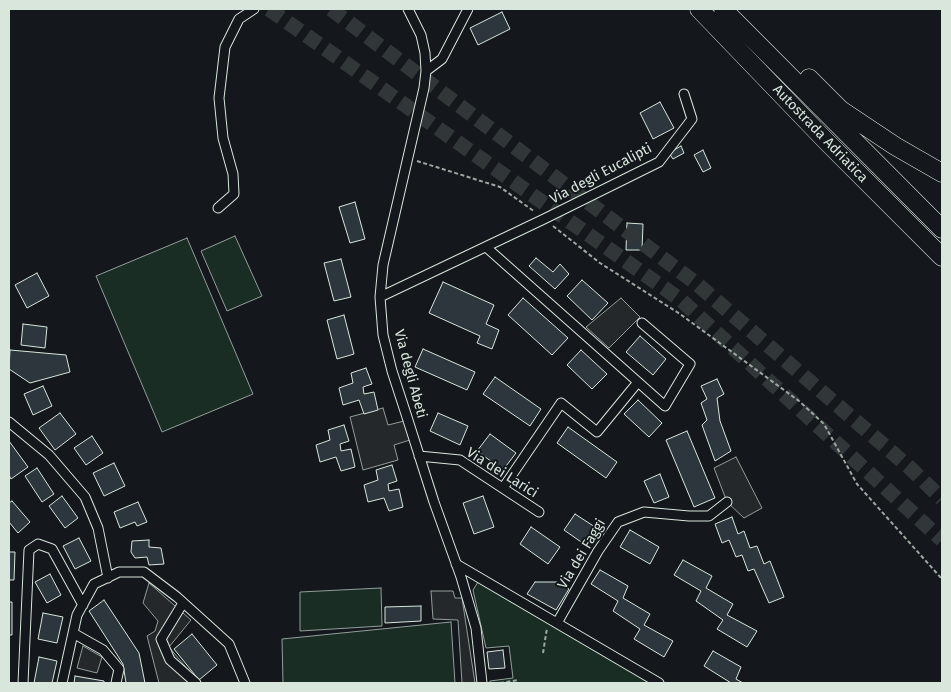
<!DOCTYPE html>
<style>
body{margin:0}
#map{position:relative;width:951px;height:692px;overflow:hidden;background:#14181c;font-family:"Fira Sans",sans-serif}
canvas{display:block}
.frame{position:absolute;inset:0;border:10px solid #d8e6dc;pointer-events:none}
</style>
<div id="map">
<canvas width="951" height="692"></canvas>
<div class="frame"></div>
</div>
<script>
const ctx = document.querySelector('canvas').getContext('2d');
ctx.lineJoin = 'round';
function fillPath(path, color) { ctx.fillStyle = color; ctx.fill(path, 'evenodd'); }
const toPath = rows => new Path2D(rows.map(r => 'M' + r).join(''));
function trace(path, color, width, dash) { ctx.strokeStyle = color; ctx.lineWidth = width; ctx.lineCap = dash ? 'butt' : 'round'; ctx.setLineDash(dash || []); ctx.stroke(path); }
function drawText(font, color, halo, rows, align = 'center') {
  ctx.font = font + ' "Fira Sans",sans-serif'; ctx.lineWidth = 4; ctx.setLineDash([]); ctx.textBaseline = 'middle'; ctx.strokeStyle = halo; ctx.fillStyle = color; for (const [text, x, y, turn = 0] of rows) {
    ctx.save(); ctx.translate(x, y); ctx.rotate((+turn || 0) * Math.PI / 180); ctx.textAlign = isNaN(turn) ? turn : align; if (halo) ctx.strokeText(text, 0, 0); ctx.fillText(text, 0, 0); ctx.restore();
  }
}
const green = toPath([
 [235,236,262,296,227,311,201,251,235,236],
 [187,238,253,394,162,432,96,276,187,238],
 [478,582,492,587,650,683,490,683,490,681,513,678,509,646,486,648,473,590,478,582],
 [381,588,382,626,300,631,300,592,381,588],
 [451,622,455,683,283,683,282,639,451,622]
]);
fillPath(green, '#1a2d24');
trace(green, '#939e99', 1);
const parking = toPath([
 [621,298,640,317,609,348,586,327,621,298],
 [383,408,388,425,404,421,410,440,394,445,398,460,363,470,350,417,383,408],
 [736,457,762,508,744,518,727,502,714,468,736,457],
 [149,583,191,620,169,647,195,678,195,683,159,683,147,636,155,631,158,621,143,603,149,583],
 [431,591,453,591,455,598,462,598,475,683,462,683,458,620,433,619,431,591],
 [83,646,102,657,97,673,77,668,83,646]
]);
fillPath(parking, '#24282b');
trace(parking, '#939e99', 1);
const building = toPath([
 [502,12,510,29,478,45,470,28,502,12],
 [660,102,674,128,653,139,640,113,660,102],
 [681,146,684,153,673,159,669,153,681,146],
 [703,150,711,168,703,172,694,155,703,150],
 [355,202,365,239,350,243,339,207,355,202],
 [627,223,643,224,642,250,626,250,627,223],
 [536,258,553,272,560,264,569,274,555,289,529,266,536,258],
 [341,259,351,297,334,301,324,263,341,259],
 [37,273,49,296,27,308,15,285,37,273],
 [582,280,608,303,592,320,567,296,582,280],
 [443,282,494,305,486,324,499,330,492,349,477,343,480,336,429,313,443,282],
 [523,298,568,338,552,355,508,315,523,298],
 [344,315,354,354,337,359,327,320,344,315],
 [23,324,47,327,45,348,21,345,23,324],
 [640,336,666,359,653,375,626,352,640,336],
 [423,349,475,372,467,390,415,367,423,349],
 [10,350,66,355,70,372,30,383,9,369,10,350],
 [581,350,607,374,592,389,567,365,581,350],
 [366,368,372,384,363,387,364,394,374,392,378,410,364,414,359,400,343,405,339,388,353,383,351,373,366,368],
 [495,377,541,409,530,426,483,394,495,377],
 [717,379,724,394,717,398,720,421,731,451,715,461,702,425,707,420,701,403,707,399,701,386,717,379],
 [43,386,52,406,33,415,24,394,43,386],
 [638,400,662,423,649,437,624,414,638,400],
 [60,413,76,434,55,450,39,428,60,413],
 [438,413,468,426,460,445,430,431,438,413],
 [344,425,349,441,340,444,341,451,351,449,355,467,341,471,336,457,320,462,316,445,330,440,328,430,344,425],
 [568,427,617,462,606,478,557,443,568,427],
 [687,431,715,498,694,507,666,440,687,431],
 [490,434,516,453,503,470,477,451,490,434],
 [92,436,103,453,86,465,74,448,92,436],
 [9,441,28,467,11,479,9,475,9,441],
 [114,463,125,486,104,496,93,473,114,463],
 [392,465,397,481,388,484,389,491,399,489,403,507,389,511,384,498,368,502,364,485,378,480,376,470,392,465],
 [37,468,54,494,42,502,25,476,37,468],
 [660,474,669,497,654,503,644,481,660,474],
 [62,496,78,518,65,528,49,506,62,496],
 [483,496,494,527,474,534,463,503,483,496],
 [12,501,30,522,18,533,9,522,9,503,12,501],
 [138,502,147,522,137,526,135,522,120,528,114,512,138,502],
 [575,514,595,527,584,544,564,530,575,514],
 [732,517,738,534,744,531,750,548,757,546,764,564,770,561,784,597,769,603,754,569,748,571,742,555,736,557,729,540,722,543,715,524,732,517],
 [531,527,560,547,548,564,520,544,531,527],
 [630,530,659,547,650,564,620,547,630,530],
 [79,538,91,561,75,569,63,546,79,538],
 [149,540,149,547,161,548,164,564,149,565,147,557,135,558,131,552,132,541,149,540],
 [9,552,15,552,14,580,9,580,9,552],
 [683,560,712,576,706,588,733,604,727,615,757,631,747,647,717,629,723,620,696,601,701,591,674,575,683,560],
 [600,570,628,586,623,598,650,614,644,625,673,641,664,657,634,639,640,629,613,611,618,601,591,584,600,570],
 [50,574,61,595,47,603,35,582,50,574],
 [535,582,557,582,569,589,556,610,527,594,535,582],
 [104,600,139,653,145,683,126,683,123,664,89,611,104,600],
 [9,602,12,602,12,635,9,635,9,602],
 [421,606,421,621,385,623,385,607,421,606],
 [43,613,63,617,57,643,38,639,43,613],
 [192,634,217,665,199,680,174,649,192,634],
 [503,650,505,668,489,669,487,652,503,650],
 [713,651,741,667,736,679,743,683,731,683,704,666,713,651],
 [39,657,57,661,52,683,34,683,39,657],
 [75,676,104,681,104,683,74,683,75,676]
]);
fillPath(building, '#2c363c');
trace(building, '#d8e6dc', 1);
trace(toPath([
 [269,9,681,300,942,540],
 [331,9,697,284,909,467,942,499]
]), '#313739', 15, [15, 8]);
const minor = toPath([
 [408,9,421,35,425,53,426,71,424,88,383,265,380,297,383,335,392,371,406,414,434,502,461,577,476,628,482,683],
 [426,71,442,59,468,9],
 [218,208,234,194,233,174,223,138,219,98,225,47,239,19,254,9],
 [486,247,638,382,597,432,561,403,503,488],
 [380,297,544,219,659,162,692,119,684,94],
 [638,382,665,406,690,364,642,323],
 [9,422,49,455,85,497,98,528,108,578],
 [419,456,460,460,539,512],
 [456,564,659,683],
 [183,603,161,639,170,660,196,683],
 [557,623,598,551,618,522,644,512,689,516,709,516,727,502],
 [73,633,103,650,119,669,116,683],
 [23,683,29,550,38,544,52,549,83,605],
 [62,683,77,615,94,584,119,572,144,572,177,597,229,644,245,683]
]);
const motorway = toPath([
 [699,9,826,141,942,257],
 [723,9,942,229],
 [809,78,841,110,895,146,942,173]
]);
trace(minor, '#d8e6dc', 11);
trace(motorway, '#d8e6dc', 19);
trace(toPath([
 [417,161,500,187,535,212],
 [553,226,600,263,680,314,799,401,824,424,857,484,942,579],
 [543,653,547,628],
 [500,683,519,680]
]), '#9da8a2', 2, [4, 2.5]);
trace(minor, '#14181c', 9);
trace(motorway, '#14181c', 18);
drawText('14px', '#d8e6dc', '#14181c', [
 ["Autostrada Adriatica",820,134,46],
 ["Via degli Eucalipti",601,174,-28],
 ["Via degli Abeti",410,374,75],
 ["Via dei Larici",502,473,32],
 ["Via dei Faggi",582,554,-59]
]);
</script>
